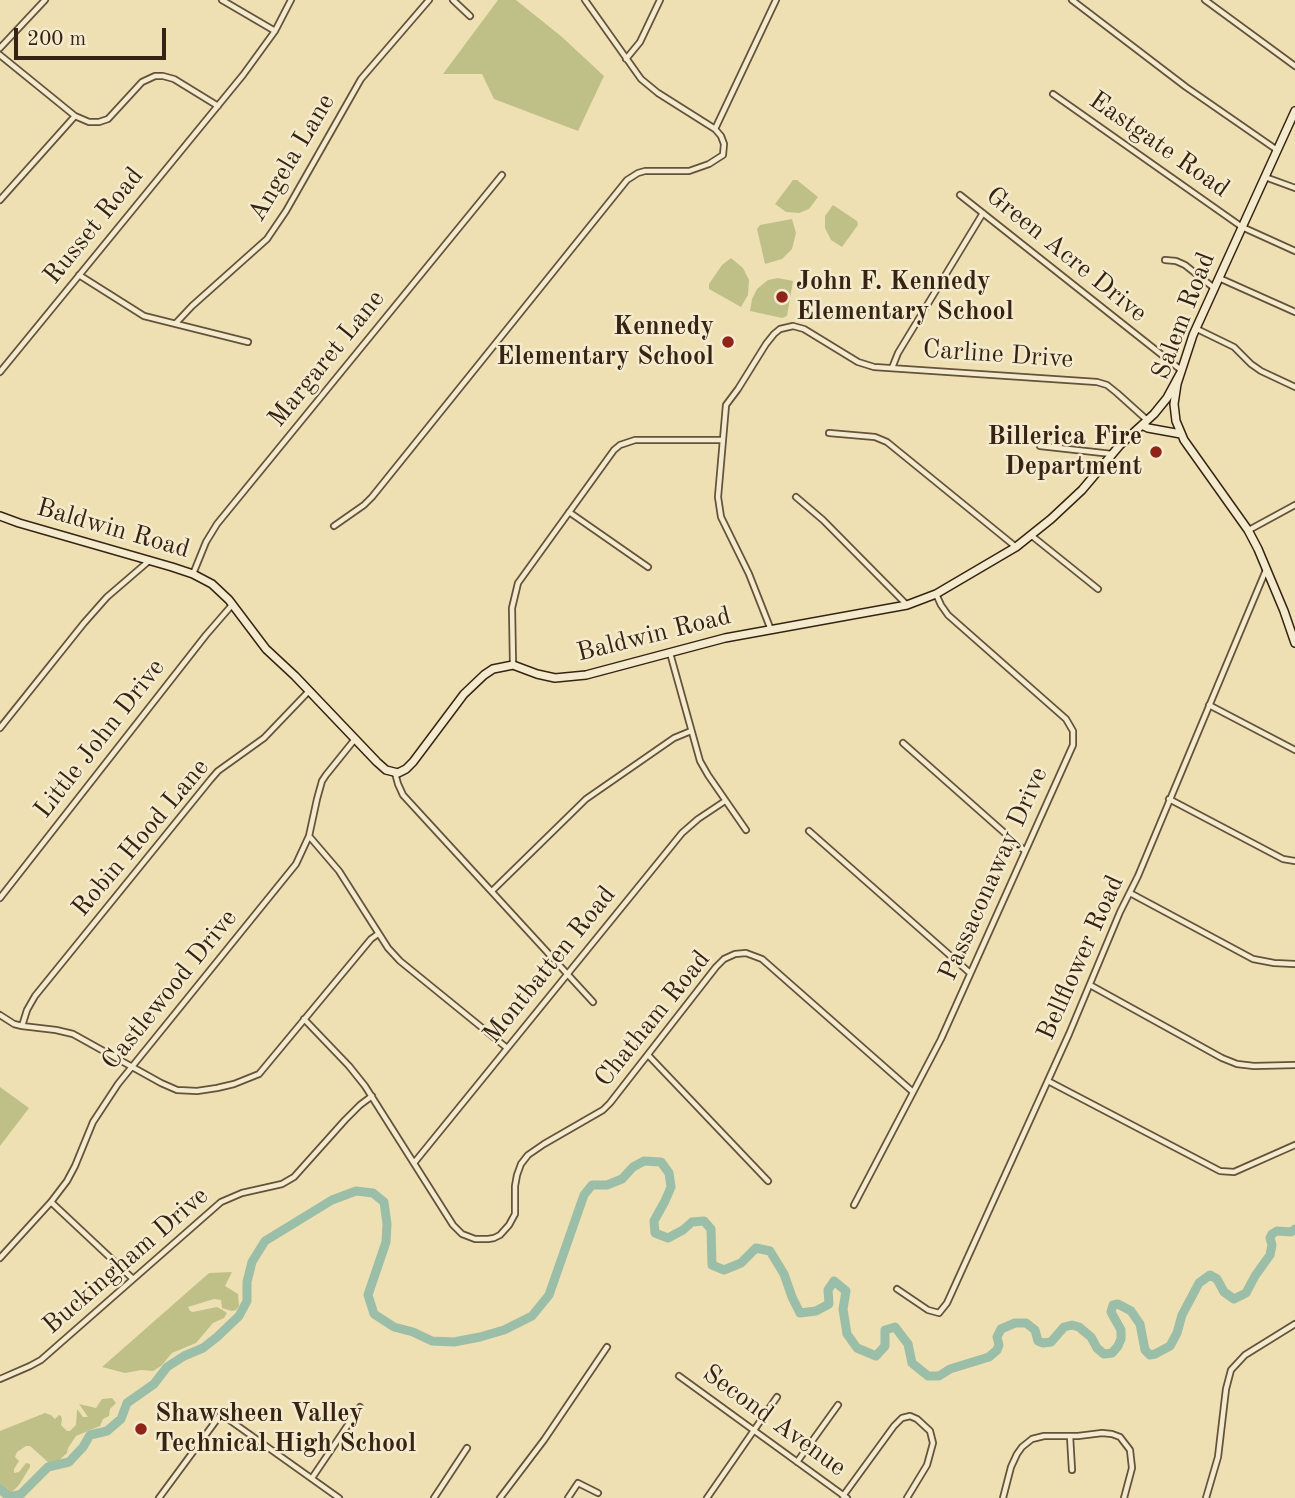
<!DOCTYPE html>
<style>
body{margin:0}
#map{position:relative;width:1295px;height:1498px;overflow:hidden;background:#eee0b3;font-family:"Old Standard TT",serif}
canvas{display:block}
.scale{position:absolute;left:14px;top:28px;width:152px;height:32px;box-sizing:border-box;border:4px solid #362313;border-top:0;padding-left:9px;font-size:21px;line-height:24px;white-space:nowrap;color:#362313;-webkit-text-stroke:5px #f4ebce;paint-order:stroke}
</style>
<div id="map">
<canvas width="1295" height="1498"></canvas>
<div class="scale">200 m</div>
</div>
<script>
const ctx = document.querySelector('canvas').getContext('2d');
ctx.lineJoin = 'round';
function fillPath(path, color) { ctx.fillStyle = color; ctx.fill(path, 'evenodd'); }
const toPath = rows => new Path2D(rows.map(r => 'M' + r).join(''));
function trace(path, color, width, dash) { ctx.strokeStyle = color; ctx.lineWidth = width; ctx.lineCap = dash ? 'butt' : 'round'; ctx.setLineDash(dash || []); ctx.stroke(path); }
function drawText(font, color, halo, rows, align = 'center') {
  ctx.font = font + ' "Old Standard TT",serif'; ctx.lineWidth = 5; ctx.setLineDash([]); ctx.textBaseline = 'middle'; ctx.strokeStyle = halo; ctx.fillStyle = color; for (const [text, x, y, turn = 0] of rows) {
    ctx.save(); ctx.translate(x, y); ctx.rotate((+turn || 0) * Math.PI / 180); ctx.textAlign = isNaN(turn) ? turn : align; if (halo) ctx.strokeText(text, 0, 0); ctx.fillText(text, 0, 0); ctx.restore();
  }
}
fillPath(toPath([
 [498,0,516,0,562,37,604,76,578,131,494,99,482,74,443,74],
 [793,180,797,180,818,197,809,209,799,213,786,212,775,204],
 [833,205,857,221,858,225,842,247,831,240,825,228,825,216],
 [792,219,796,233,792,249,782,259,765,264,757,229,760,225],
 [731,258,743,268,749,280,748,295,741,307,709,289,709,284,722,265],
 [778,278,793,281,787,316,782,318,750,311,752,299,757,289,768,280],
 [0,1087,29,1108,0,1146],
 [232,1272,225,1286,238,1294,239,1306,236,1310,232,1311,222,1308,221,1300,214,1299,188,1307,190,1311,193,1312,217,1307,221,1309,227,1313,224,1318,213,1323,196,1343,172,1353,161,1366,153,1371,141,1370,125,1373,102,1367,209,1273],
 [112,1398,116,1403,110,1409,109,1416,103,1419,100,1426,76,1436,68,1448,67,1453,56,1463,52,1464,49,1463,30,1446,26,1446,17,1452,15,1457,19,1461,14,1469,14,1473,19,1472,26,1463,30,1464,30,1467,19,1485,12,1492,7,1493,0,1486,0,1431,45,1413,51,1415,55,1419,59,1415,61,1416,62,1420,61,1425,67,1431,70,1431,76,1425,77,1410,78,1410,83,1417,88,1417,79,1404,96,1408,102,1399]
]), '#bfc088');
trace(toPath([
 [0,1489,9,1497,21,1494,48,1467,69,1462,83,1447,90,1435,107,1431,121,1419,127,1403,154,1384,167,1367,184,1356,203,1348,217,1337,239,1316,247,1301,247,1282,252,1262,265,1241,332,1200,356,1191,373,1193,384,1202,387,1224,386,1242,368,1295,374,1314,394,1327,413,1332,432,1341,454,1342,480,1337,504,1330,532,1316,549,1295,584,1195,592,1185,607,1185,622,1179,633,1167,644,1161,661,1162,669,1173,671,1187,665,1201,654,1221,655,1233,668,1238,683,1230,692,1222,704,1221,711,1229,712,1265,724,1270,741,1263,756,1248,770,1251,784,1274,792,1297,800,1313,816,1311,829,1304,828,1290,834,1281,846,1291,843,1309,847,1334,857,1348,876,1356,885,1346,885,1330,895,1327,908,1344,912,1363,928,1376,939,1376,950,1369,989,1357,997,1350,999,1345,997,1337,1001,1329,1015,1323,1026,1323,1035,1330,1038,1341,1043,1343,1051,1342,1064,1327,1072,1325,1079,1327,1091,1337,1097,1348,1104,1354,1112,1353,1118,1346,1121,1339,1121,1330,1111,1312,1113,1305,1118,1304,1131,1311,1140,1324,1145,1350,1150,1355,1155,1354,1170,1346,1177,1333,1182,1315,1199,1283,1210,1275,1217,1279,1224,1292,1234,1299,1246,1293,1255,1276,1270,1255,1272,1245,1270,1238,1272,1234,1277,1231,1291,1232,1295,1229]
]), '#9bbea8', 9);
const street = toPath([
 [222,0,275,31],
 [453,0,470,16],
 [1072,0,1186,87,1277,150],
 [1205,0,1295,66],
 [0,48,45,0],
 [0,55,75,116,89,122,99,122,108,119,142,82,155,76,163,76,174,79,218,106],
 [626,59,640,42,660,0],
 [1053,94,1242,227,1295,251],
 [715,129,776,0],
 [1265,177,1295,188],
 [960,195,1181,370],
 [0,200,75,116],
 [1165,260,1176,261,1185,265,1214,288],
 [79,275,144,316,248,342],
 [1219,278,1295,312],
 [176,323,192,306,267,239,286,211,361,79,429,0],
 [1197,329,1234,347,1251,364,1261,371,1295,387],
 [892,368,898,353,983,213],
 [0,372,243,75,275,31,291,0],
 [829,433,875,437,887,442,1016,547],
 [1040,446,1112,454],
 [796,497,823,520,907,605],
 [569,512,648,567],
 [334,526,364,505,372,497,627,180,638,173,645,171,689,171,709,164,723,155,724,144,721,136,715,129,658,93,641,79,585,0],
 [1249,530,1295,505],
 [1032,536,1098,589],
 [193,574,206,542,217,524,502,175],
 [771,630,749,574,721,517,718,497,726,405,738,389,766,344,774,334,780,329,793,326,804,329,858,362,874,367,1097,382,1107,385,1117,393,1147,420],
 [670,653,700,761,708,775,746,830],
 [513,664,512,608,518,583,614,450,620,445,635,440,723,440],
 [1209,705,1295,750],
 [0,728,84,623,107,597,150,560],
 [903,743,1025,851],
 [395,773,398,784,403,795,593,1002],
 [1169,799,1283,859,1295,861],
 [809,831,970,973],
 [309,836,339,871,388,948,400,961,507,1048],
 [492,891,586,799,674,738,691,731],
 [1130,893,1253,959,1274,963,1295,964],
 [0,898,206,635,232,605],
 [1090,985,1222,1058,1237,1064,1254,1066,1295,1065],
 [0,1015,14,1024,22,1026,56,1030,73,1034,161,1083,177,1090,197,1091,217,1088,234,1084,259,1074,371,939,378,934],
 [304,1019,349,1066,365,1086,453,1225,462,1234,475,1239,488,1239,494,1238,500,1235,509,1225,515,1214,515,1186,517,1175,521,1164,528,1155,544,1144,603,1110,610,1103,716,967,724,959,735,954,746,953,762,959,913,1092],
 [22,1026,27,1010,35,996,211,779,218,771,264,738,309,691],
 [648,1055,768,1181],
 [1048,1081,1220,1171,1234,1172,1295,1145],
 [414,1163,682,833,698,819,725,801],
 [51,1202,133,1279],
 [854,1205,941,1039,1073,745,1073,731,1066,719,948,615,941,605,936,594],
 [0,1258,51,1202,67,1181,75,1166,93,1122,118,1084,296,864,309,836,317,799,322,781,326,775,355,739],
 [897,1289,928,1310,939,1313,947,1303,1069,1034,1120,912,1138,876,1266,570],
 [679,1376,847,1498],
 [0,1379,30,1366,41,1360,221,1202,242,1193,282,1184,294,1177,345,1120,360,1105,372,1096],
 [1070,1436,1072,1470],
 [797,1462,838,1405],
 [312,1478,360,1407],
 [843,1496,894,1426,902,1418,910,1416,917,1419,930,1431,933,1443,927,1465,907,1498],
 [159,1498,221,1414,339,1498],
 [434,1498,467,1448],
 [500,1498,544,1440,607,1347],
 [568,1498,578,1483,598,1493],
 [707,1498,777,1397],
 [1003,1498,1011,1467,1017,1454,1022,1447,1032,1439,1044,1436,1078,1436,1102,1433,1112,1434,1120,1437,1130,1450,1132,1468,1124,1498],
 [1206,1498,1218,1457,1226,1389,1231,1370,1245,1355,1295,1324]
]);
const secondary = toPath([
 [1295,111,1193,335,1177,384,1174,404,1176,421,1184,440,1248,530,1258,549,1284,611,1295,643],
 [1142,425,1148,428,1181,434],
 [0,516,19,523,172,567,193,574,212,584,229,600,266,649,295,676,377,762,386,770,398,773,406,769,413,762,464,694,484,675,493,669,513,665,537,674,555,678,586,675,725,638,907,605,936,594,1016,547,1051,519,1082,490,1120,445,1154,414,1167,398,1180,374]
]);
trace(street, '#64523b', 8);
trace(secondary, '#362313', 10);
trace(street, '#f4ebce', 4.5);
trace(secondary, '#f4ebce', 7);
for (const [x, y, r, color] of [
 [782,297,7,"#8f2418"],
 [728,342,7,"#8f2418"],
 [1156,452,7,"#8f2418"],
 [141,1429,7,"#8f2418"]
]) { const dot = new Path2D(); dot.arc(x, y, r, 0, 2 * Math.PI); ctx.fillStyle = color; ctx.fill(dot); trace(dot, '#f4ebce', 2.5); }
drawText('26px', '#362313', '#f4ebce', [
 ["Eastgate Road",1159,145,35],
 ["Angela Lane",292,158,-59],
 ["Russet Road",94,226,-51],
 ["Green Acre Drive",1066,255,39],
 ["Salem Road",1184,316,-69],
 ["Carline Drive",998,355,4],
 ["Margaret Lane",327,359,-51],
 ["Baldwin Road",113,529,16],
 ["Baldwin Road",654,635,-14],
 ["Little John Drive",100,739,-52],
 ["Robin Hood Lane",141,838,-50],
 ["Passaconaway Drive",994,874,-66],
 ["Bellflower Road",1081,958,-66],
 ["Montbatten Road",550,965,-51],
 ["Castlewood Drive",170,990,-51],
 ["Chatham Road",653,1019,-51],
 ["Buckingham Drive",126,1261,-41],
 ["Second Avenue",774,1421,36]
]);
drawText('bold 26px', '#362313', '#f4ebce', [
 ["John F. Kennedy",796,282],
 ["Elementary School",796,312],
 ["Kennedy",714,327,"right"],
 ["Elementary School",714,357,"right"],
 ["Billerica Fire",1142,437,"right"],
 ["Department",1142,467,"right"],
 ["Shawsheen Valley",155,1414],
 ["Technical High School",155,1444]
], 'left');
</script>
